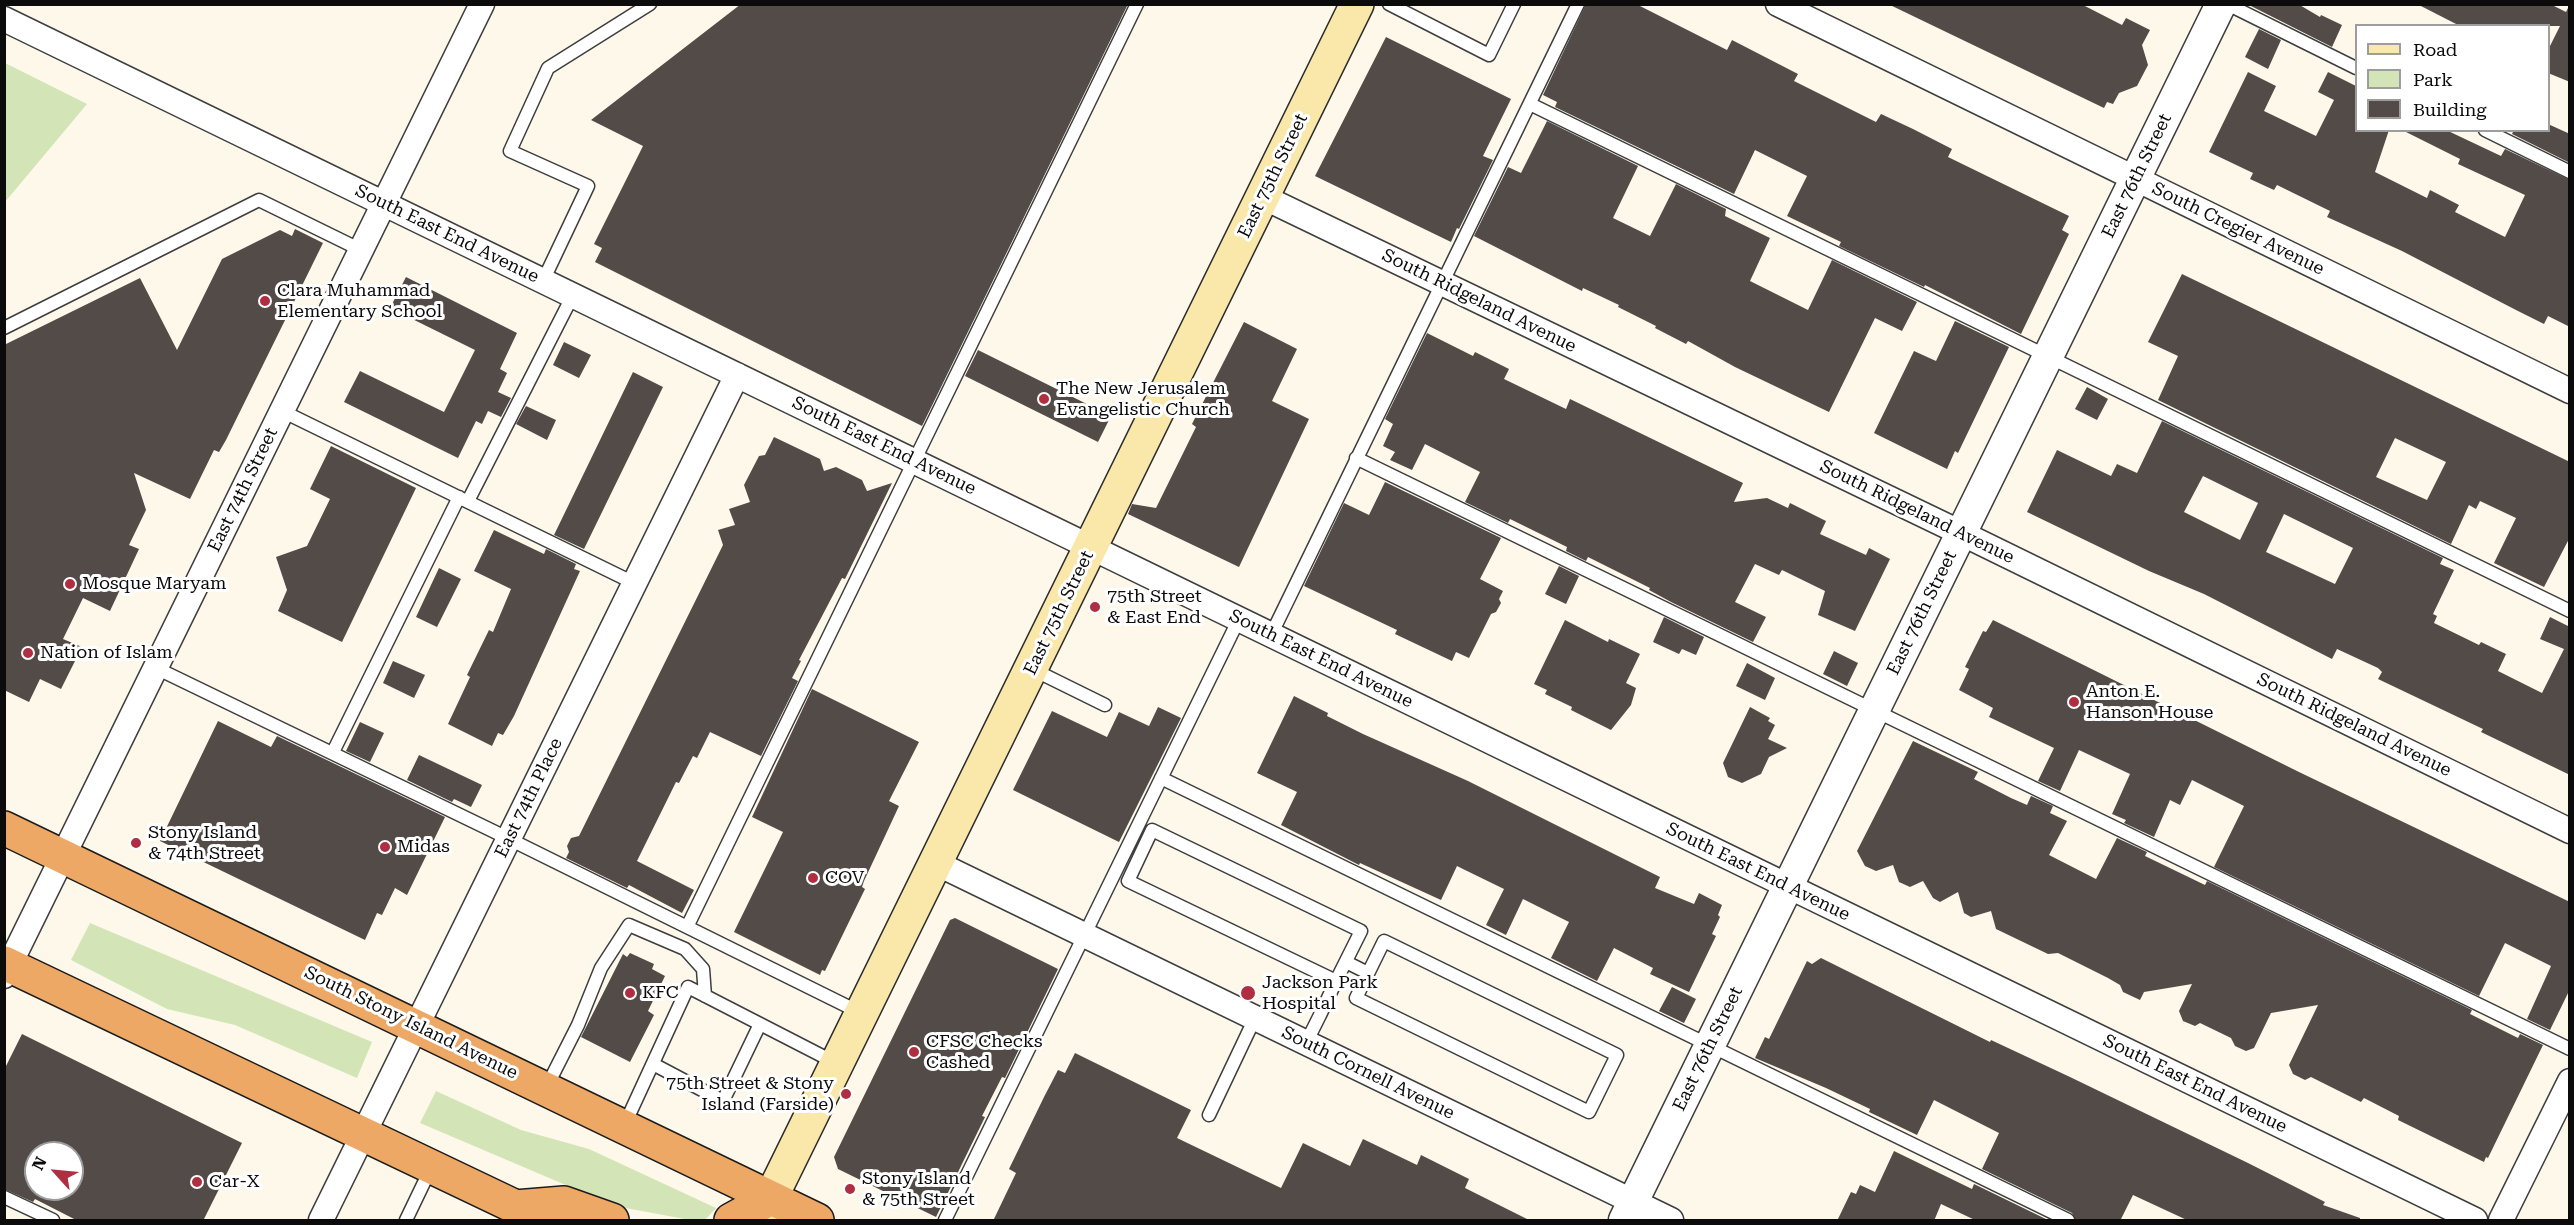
<!DOCTYPE html>
<style>
body{margin:0}
#map{position:relative;width:2574px;height:1225px;overflow:hidden;background:#fdf8ea;font-family:"Roboto Serif",serif}
canvas{display:block}
.frame{position:absolute;inset:0;border:6px solid #0b0b0b;pointer-events:none}
.legend{position:absolute;left:2355px;top:24px;width:195px;height:108px;box-sizing:border-box;background:#fff;border:2px solid #9d9d9d;margin:0;padding:8px 10px;list-style:none;font-size:18px;color:#0b0b0b}
.legend li{display:flex;align-items:center;gap:12px;height:30px}
.legend b{width:30px;border:2px solid #9d9d9d}
.north{position:absolute;left:24px;top:1141px;width:60px;height:60px;box-sizing:border-box;background:#fff;border:2px solid #9d9d9d;border-radius:50%;rotate:297deg;font-size:16px;font-weight:700;line-height:24px;text-align:center;color:#0b0b0b}
.north::after{content:'';display:block;margin:auto;width:21px;height:27px;background:#af2e41;clip-path:polygon(50% 0,100% 100%,50% 72%,0 100%)}
</style>
<div id="map">
<canvas width="2574" height="1225"></canvas>
<div class="frame"></div>
<ul class="legend">
<li><b style="height:8px;background:#f9e8aa"></b>Road</li>
<li><b style="height:16px;background:#d3e5b7"></b>Park</li>
<li><b style="height:16px;background:#534b48"></b>Building</li>
</ul>
<div class="north">N</div>
</div>
<script>
const ctx = document.querySelector('canvas').getContext('2d');
ctx.lineJoin = 'round';
function fillPath(path, color) { ctx.fillStyle = color; ctx.fill(path, 'evenodd'); }
const toPath = rows => new Path2D(rows.map(r => 'M' + r).join(''));
function trace(path, color, width, dash) { ctx.strokeStyle = color; ctx.lineWidth = width; ctx.lineCap = dash ? 'butt' : 'round'; ctx.setLineDash(dash || []); ctx.stroke(path); }
function drawText(font, color, halo, rows, align = 'center') {
  ctx.font = font + ' "Roboto Serif",serif'; ctx.lineWidth = 6; ctx.setLineDash([]); ctx.textBaseline = 'middle'; ctx.strokeStyle = halo; ctx.fillStyle = color; for (const [text, x, y, turn = 0] of rows) {
    ctx.save(); ctx.translate(x, y); ctx.rotate((+turn || 0) * Math.PI / 180); ctx.textAlign = isNaN(turn) ? turn : align; if (halo) ctx.strokeText(text, 0, 0); ctx.fillText(text, 0, 0); ctx.restore();
  }
}
fillPath(toPath([
 [5,63,87,104,5,202],
 [90,923,372,1042,357,1078,235,1025,167,1009,71,960],
 [436,1091,521,1130,589,1149,716,1208,705,1220,690,1220,615,1206,420,1123]
]), '#d3e5b7');
fillPath(toPath([
 [741,4,1128,4,922,426,595,262,602,248,594,244,643,146,591,120],
 [1586,4,1636,4,1727,50,1732,40,1798,74,1794,81,1876,122,1881,114,1913,129,1952,149,1948,157,2069,216,2062,230,2069,234,2021,334,1925,285,1924,287,1839,246,1841,242,1787,216,1807,176,1755,150,1734,194,1555,107,1557,102,1543,95],
 [1888,4,2081,4,2122,25,2126,18,2150,30,2142,45,2148,65,2137,86,2119,93,2113,104,2107,102,2104,108],
 [2247,4,2298,4,2320,17,2321,15,2342,25,2332,47],
 [2417,4,2550,4,2566,12,2570,4,2570,82,2548,73,2548,50,2560,26,2460,26],
 [2259,29,2281,40,2268,69,2245,57],
 [1386,37,1511,99,1483,156,1493,160,1459,229,1457,228,1451,242,1315,176],
 [2248,72,2276,86,2264,111,2316,136,2334,100,2318,92,2328,72,2356,86,2356,130,2389,130,2375,172,2427,198,2430,190,2459,205,2455,212,2505,237,2525,195,2458,164,2460,159,2402,130,2446,130,2501,156,2505,149,2570,180,2570,327,2548,316,2544,324,2516,310,2402,251,2327,217,2330,211,2277,185,2274,190,2250,179,2253,173,2209,152],
 [1547,121,1638,166,1613,218,1650,236,1676,184,1726,209,1725,216,1770,238,1750,281,1808,310,1832,260,1917,302,1902,331,1875,318,1829,412,1735,367,1688,341,1686,344,1655,328,1656,326,1618,307,1619,305,1583,288,1582,291,1474,236,1508,167,1521,173],
 [2548,124,2570,134,2570,163,2512,134,2514,130,2548,130],
 [295,229,323,243,226,440,219,452,214,450,190,499,134,473,146,510,129,545,139,549,110,611,83,598,63,639,82,647,61,689,40,679,29,702,4,690,4,345,140,278,177,350,222,259,280,230,292,236],
 [2182,274,2570,462,2570,537,2544,587,2494,563,2516,518,2480,501,2476,509,2469,505,2451,544,2158,400,2178,356,2148,342],
 [2395,438,2446,462,2427,500,2376,477],
 [406,277,517,333,500,369,507,373,498,392,511,398,501,417,488,411,482,424,476,421,458,458,344,402,360,371,444,412,475,350,390,308],
 [1955,321,2009,347,1958,453,1955,451,1947,469,1874,433,1914,351,1936,361],
 [1244,322,1297,349,1272,401,1309,419,1239,567,1128,514,1132,504,1156,508,1196,427,1192,424],
 [1427,333,1473,356,1475,352,1509,369,1504,379,1566,409,1570,399,1743,483,1734,502,1767,498,1788,508,1790,503,1826,521,1820,534,1866,555,1869,548,1890,559,1855,631,1818,615,1825,591,1782,570,1779,575,1755,564,1735,602,1766,617,1753,642,1671,602,1649,590,1650,588,1588,557,1586,561,1566,551,1567,547,1510,519,1508,523,1465,502,1480,472,1425,444,1412,470,1390,460,1395,452,1383,446,1393,424,1385,419],
 [564,342,591,355,579,378,553,365],
 [978,350,1111,416,1098,442,965,376],
 [633,372,663,387,584,549,554,535],
 [2087,387,2108,399,2097,420,2075,409],
 [526,406,556,420,547,440,516,424],
 [2162,421,2443,558,2440,564,2454,570,2433,614,2437,616,2434,623,2479,645,2481,642,2506,654,2498,671,2542,693,2564,649,2540,639,2550,617,2570,627,2570,775,2481,732,2483,729,2378,679,2382,672,2378,668,2337,649,2332,659,2204,594,2149,571,2027,512,2057,450,2111,476,2117,464,2137,473],
 [2203,476,2258,503,2240,540,2184,512],
 [2284,514,2353,548,2335,584,2266,552],
 [774,437,820,459,824,471,836,467,862,480,867,491,892,483,845,579,842,578,799,660,801,661,792,678,798,681,761,756,710,732,697,758,693,756,679,783,676,782,637,861,694,890,682,913,629,885,627,888,566,858,569,852,567,846,571,838,579,836,723,545,718,530,735,525,729,509,750,502,744,485,759,456,765,455],
 [331,446,416,488,342,642,278,611,287,590,276,557,307,546,330,499,310,489],
 [1385,482,1501,538,1480,579,1503,591,1499,599,1501,603,1496,612,1491,614,1469,658,1456,652,1452,661,1395,634,1397,630,1304,586,1344,503,1369,515],
 [494,530,544,554,546,549,576,564,574,569,580,571,514,716,503,735,498,733,492,746,448,724,470,677,467,675,489,630,493,632,511,589,474,571],
 [1559,566,1579,576,1566,604,1545,594],
 [439,568,461,579,437,627,416,617],
 [1664,617,1704,637,1696,655,1682,649,1679,654,1653,642],
 [1565,620,1608,642,1609,639,1640,654,1626,683,1636,688,1631,705,1611,730,1571,710,1572,707,1545,694,1547,690,1534,684],
 [1993,620,2299,772,2570,902,2570,989,2550,1030,2527,1019,2551,966,2505,943,2479,996,2214,867,2244,806,2192,780,2180,805,2170,800,2154,837,2124,823,2126,820,2112,814,2130,774,2079,750,2060,791,2038,781,2054,748,1989,717,1993,708,1959,690,1969,669,1965,667,1983,631,1986,632],
 [1834,651,1858,663,1847,686,1823,674],
 [393,661,425,675,414,698,383,683],
 [1747,663,1775,678,1765,700,1736,686],
 [812,689,919,742,889,801,899,806,864,881,862,887,865,889,825,971,822,970,820,975,734,932,783,832,752,817],
 [1294,696,1328,713,1327,716,1363,734,1468,781,1660,877,1655,888,1694,904,1699,893,1722,905,1718,915,1720,917,1712,934,1716,936,1689,992,1650,974,1653,968,1614,948,1597,981,1551,958,1569,922,1523,899,1506,935,1486,925,1504,889,1463,869,1457,866,1441,900,1360,863,1359,865,1281,825,1297,792,1257,773],
 [1158,707,1181,718,1119,842,1013,790,1052,711,1107,737,1119,712,1149,726],
 [1750,707,1770,718,1768,721,1775,725,1768,739,1787,748,1769,757,1761,774,1742,783,1728,777,1723,763],
 [218,721,271,747,277,736,445,817,407,895,395,888,382,915,377,913,365,940,160,841],
 [360,722,384,733,370,762,346,751],
 [1913,741,1978,772,1974,779,2011,798,2027,805,2031,796,2053,806,2050,813,2067,821,2049,855,2096,879,2117,838,2147,852,2145,856,2205,885,2207,881,2472,1010,2470,1014,2518,1038,2520,1034,2543,1045,2488,1158,2486,1157,2484,1162,2398,1120,2399,1116,2364,1098,2361,1102,2311,1077,2305,1080,2293,1074,2289,1065,2318,1005,2271,1013,2254,1048,2246,1051,2235,1046,2231,1038,2200,1023,2195,1026,2183,1021,2179,1011,2192,984,2144,992,2140,1000,2123,992,2120,985,2108,978,2058,953,2048,954,1996,929,1991,911,1971,917,1964,913,1958,892,1940,902,1933,898,1923,881,1910,887,1899,882,1893,865,1876,871,1865,866,1857,851],
 [419,755,482,785,471,807,454,799,452,802,407,780],
 [955,918,1058,969,1005,1078,1002,1077,982,1116,985,1117,936,1217,838,1169,834,1157,950,920],
 [630,953,654,964,652,969,665,976,648,1011,654,1015,630,1062,581,1037,623,954,627,957],
 [1821,958,1990,1042,1991,1040,2070,1077,2248,1163,2325,1202,2323,1205,2360,1218,2360,1221,2189,1221,2133,1195,2120,1221,2076,1221,2072,1213,1982,1169,1999,1133,1934,1100,1917,1135,1869,1112,1870,1109,1826,1088,1755,1058,1765,1037,1769,1039,1807,961,1812,964],
 [1672,987,1696,999,1684,1023,1659,1011],
 [22,1034,242,1143,203,1221,78,1221,35,1199,33,1202,4,1189,4,1070],
 [36,1153,72,1153,72,1189,36,1189],
 [1075,1053,1191,1110,1177,1138,1281,1188,1303,1143,1350,1166,1363,1139,1417,1165,1421,1155,1469,1179,1465,1188,1531,1221,993,1221,1016,1173,1009,1169,1044,1097,1058,1070,1065,1073],
 [1894,1151,1972,1189,1974,1184,2050,1221,1977,1221,1941,1204,1934,1221,1837,1221,1851,1192,1856,1194,1860,1185,1875,1192]
]), '#534b48');
const service = toPath([
 [1389,4,1489,55,1514,4],
 [2227,4,2356,68],
 [1530,104,2570,611],
 [2485,130,2570,172],
 [543,281,588,186,510,151,548,68,650,4],
 [4,328,259,200,361,250],
 [282,411,634,583],
 [1356,458,2570,1049],
 [468,501,573,295],
 [1271,635,1578,4],
 [156,668,495,832,861,1013],
 [1032,669,1105,705],
 [333,752,459,497],
 [1161,778,2068,1220],
 [687,927,1137,4],
 [1384,941,1617,1055,1589,1112,1356,998,1384,941],
 [1346,962,1368,973],
 [1306,1043,1320,1015,1336,981,1361,931,1152,830,1128,881,1336,981],
 [653,1064,723,1101,760,1024],
 [546,1088,578,1025,601,968,629,925,685,949,703,969,705,996],
 [1209,1115,1255,1018],
 [624,1126,688,987,836,1063],
 [4,1197,53,1220],
 [406,1220,431,1168],
 [945,1220,1239,619]
]);
const minor = toPath([
 [1778,4,2570,391],
 [4,19,2475,1220],
 [1263,197,1961,533,2570,831],
 [936,863,1671,1220],
 [4,976,482,4],
 [321,1220,737,375],
 [2501,1220,2570,1081]
]);
const tertiary = toPath([
 [1624,1220,2221,4]
]);
const secondary = toPath([
 [760,1220,1357,4]
]);
const trunk = toPath([
 [4,828,817,1220],
 [4,963,543,1220],
 [515,1207,564,1203,612,1220],
 [731,1220,771,1198]
]);
trace(service, '#3e3e3e', 15);
trace(minor, '#3e3e3e', 27);
trace(tertiary, '#3e3e3e', 33);
trace(secondary, '#2d2d2d', 36);
trace(trunk, '#1c1c1c', 36);
trace(service, '#fff', 12);
trace(minor, '#fff', 24);
trace(tertiary, '#fff', 30);
trace(secondary, '#f9e8aa', 33);
trace(trunk, '#eca864', 33);
for (const [x, y, r, color] of [
 [265,301,6,"#af2e41"],
 [1044,399,6,"#af2e41"],
 [70,584,6,"#af2e41"],
 [1095,607,6,"#af2e41"],
 [28,653,6,"#af2e41"],
 [2074,702,6,"#af2e41"],
 [136,843,6,"#af2e41"],
 [385,847,6,"#af2e41"],
 [813,878,6,"#af2e41"],
 [630,993,6,"#af2e41"],
 [1248,993,8,"#af2e41"],
 [914,1052,6,"#af2e41"],
 [846,1094,6,"#af2e41"],
 [197,1182,6,"#af2e41"],
 [850,1189,6,"#af2e41"]
]) { const dot = new Path2D(); dot.arc(x, y, r, 0, 2 * Math.PI); ctx.fillStyle = color; ctx.fill(dot); trace(dot, '#fff', 2); }
drawText('18px', '#0b0b0b', '#fff', [
 ["East 75th Street",1273,176,-64],
 ["East 76th Street",2137,176,-64],
 ["South Cregier Avenue",2238,229,26],
 ["South East End Avenue",447,234,26],
 ["South Ridgeland Avenue",1479,301,26],
 ["South East End Avenue",884,446,26],
 ["East 74th Street",243,490,-64],
 ["South Ridgeland Avenue",1917,512,26],
 ["East 75th Street",1059,613,-64],
 ["East 76th Street",1922,613,-64],
 ["South East End Avenue",1321,659,26],
 ["South Ridgeland Avenue",2354,725,26],
 ["East 74th Place",529,798,-64],
 ["South East End Avenue",1758,872,26],
 ["South Stony Island Avenue",411,1023,26],
 ["East 76th Street",1708,1049,-64],
 ["South Cornell Avenue",1368,1073,26],
 ["South East End Avenue",2195,1084,26]
]);
drawText('18px', '#0b0b0b', '#fff', [
 ["Clara Muhammad",277,291],
 ["Elementary School",277,312],
 ["The New Jerusalem",1056,389],
 ["Evangelistic Church",1056,410],
 ["Mosque Maryam",82,584],
 ["75th Street",1107,597],
 ["& East End",1107,618],
 ["Nation of Islam",40,653],
 ["Anton E.",2086,692],
 ["Hanson House",2086,713],
 ["Stony Island",148,833],
 ["& 74th Street",148,854],
 ["Midas",397,847],
 ["COV",825,878],
 ["Jackson Park",1262,983],
 ["Hospital",1262,1004],
 ["KFC",642,993],
 ["CFSC Checks",926,1042],
 ["Cashed",926,1063],
 ["75th Street & Stony",834,1084,"right"],
 ["Island (Farside)",834,1105,"right"],
 ["Stony Island",862,1179],
 ["& 75th Street",862,1200],
 ["Car-X",209,1182]
], 'left');
</script>
